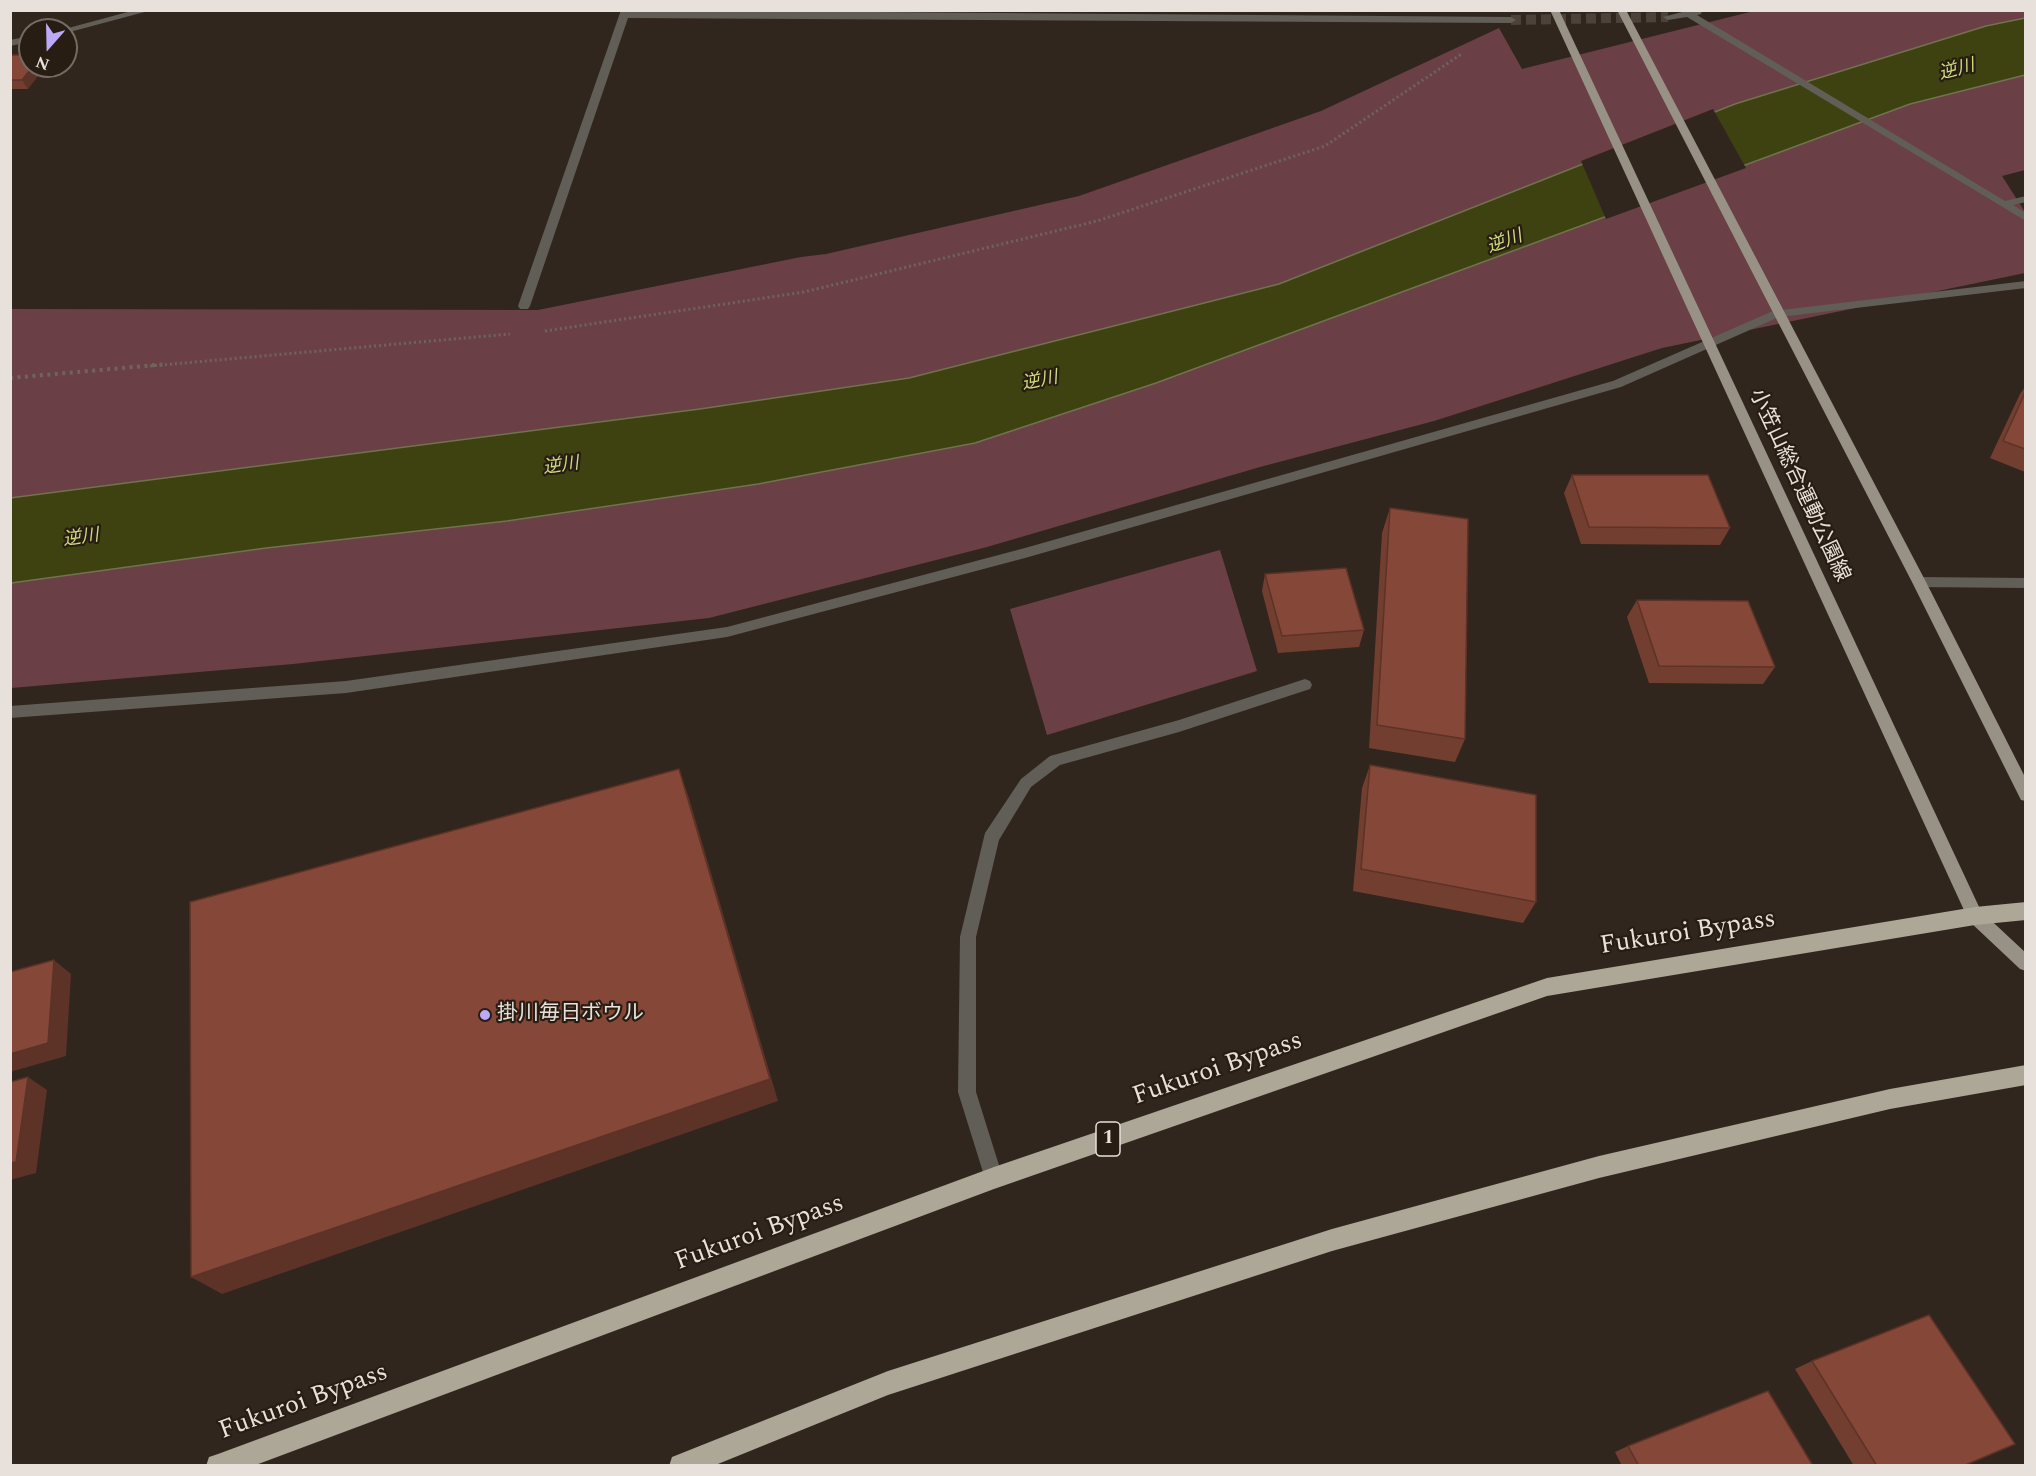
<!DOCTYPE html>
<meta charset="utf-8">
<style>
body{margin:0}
#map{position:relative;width:2036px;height:1476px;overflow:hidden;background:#31261d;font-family:Spectral,serif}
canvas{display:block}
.frame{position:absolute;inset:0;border:12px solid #e8e1db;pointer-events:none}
.north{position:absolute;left:18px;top:18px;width:60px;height:60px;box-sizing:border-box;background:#271d13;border:2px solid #746b63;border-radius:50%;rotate:200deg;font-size:16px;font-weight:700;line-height:24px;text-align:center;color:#e8e1db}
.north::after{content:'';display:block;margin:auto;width:21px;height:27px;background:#baaaf7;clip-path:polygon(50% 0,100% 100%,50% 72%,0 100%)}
</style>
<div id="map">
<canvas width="2036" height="1476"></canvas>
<div class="frame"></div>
<div class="north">N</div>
</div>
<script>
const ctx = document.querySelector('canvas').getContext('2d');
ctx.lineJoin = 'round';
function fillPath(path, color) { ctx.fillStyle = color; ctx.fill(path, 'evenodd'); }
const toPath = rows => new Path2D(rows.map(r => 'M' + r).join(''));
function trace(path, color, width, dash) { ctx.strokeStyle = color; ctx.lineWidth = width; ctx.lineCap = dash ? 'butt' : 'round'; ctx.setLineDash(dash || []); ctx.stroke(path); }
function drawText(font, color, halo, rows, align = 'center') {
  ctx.font = font + ' Spectral,"Noto Sans JP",serif'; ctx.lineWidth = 4.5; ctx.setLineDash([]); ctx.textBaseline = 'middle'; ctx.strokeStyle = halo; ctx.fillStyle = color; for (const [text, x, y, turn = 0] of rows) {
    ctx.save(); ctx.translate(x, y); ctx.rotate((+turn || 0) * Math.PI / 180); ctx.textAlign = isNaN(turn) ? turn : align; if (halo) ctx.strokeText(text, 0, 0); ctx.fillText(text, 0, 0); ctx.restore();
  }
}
fillPath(toPath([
 [1754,11,2025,11,2025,170,2002,176,2025,212,2025,273,1662,348,1434,421,1260,467,987,547,709,618,293,664,11,688,11,309,538,310,801,257,826,254,1079,196,1321,111,1499,28,1522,69],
 [1220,550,1257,671,1047,735,1010,609]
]), '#6a4046');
const water = toPath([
 [2025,18,2025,75,1910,104,1156,383,975,443,758,484,507,521,266,548,11,583,10,498,700,409,909,378,1279,284,1735,104,1986,26,2025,18]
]);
fillPath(water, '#3e4211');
trace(water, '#71724e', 1.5);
fillPath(toPath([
 [1713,109,1746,168,1606,219,1581,161]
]), '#31261d');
trace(toPath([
 [1511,20,1668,17]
]), '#4c423a', 10, [10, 5]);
trace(toPath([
 [545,331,804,292,1097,221,1325,146,1463,53],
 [150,366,510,334]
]), '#6e645c', 3, [2, 3]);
trace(toPath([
 [10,378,167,364]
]), '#6e645c', 4, [3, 4.5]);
fillPath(toPath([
 [135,10,152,10,66,33,66,30,61,30,135,10],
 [621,10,1511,17,1516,20,1511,23,628,18,530,306,528,309,520,309,518,306,621,10],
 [1690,10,1702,10,1701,14,1697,15,2005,201,2026,196,2026,202,2013,205,2026,213,2026,221,1687,17,1668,20,1663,17,1690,10],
 [30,36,30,42,10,46,10,40,30,36],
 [2026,281,2026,288,1779,317,1621,387,1025,558,727,637,346,693,10,718,10,706,346,681,727,627,1025,548,1613,381,1773,311,2026,281],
 [1919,577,2026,578,2026,588,1919,587,1912,582,1919,577],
 [1305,679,1310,681,1312,685,1310,689,1179,732,1060,765,1031,787,999,840,976,937,976,1092,1003,1178,1001,1185,994,1187,987,1185,958,1092,960,937,985,833,1021,779,1050,756,1179,720,1305,679]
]), '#605e57');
fillPath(toPath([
 [1550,10,1559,10,1981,911,2026,953,2026,971,2020,969,1969,921,1550,10],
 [1617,10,1626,10,1926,582,2026,779,2026,801,2021,800,1912,582,1617,10]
]), '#979285');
fillPath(toPath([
 [2026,902,2026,920,1975,925,1547,996,994,1189,253,1466,206,1466,209,1457,218,1454,994,1167,1547,978,1975,907,2026,902],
 [2026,1065,2026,1085,1890,1109,1599,1178,1332,1251,888,1395,713,1466,669,1466,672,1457,888,1371,1332,1229,1599,1156,1890,1089,2026,1065]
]), '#ada797');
fillPath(toPath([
 [10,58,28,89,10,89],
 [2025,387,2025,472,1990,458,2020,394],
 [1572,475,1730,528,1720,545,1581,544,1564,493],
 [1390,508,1465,739,1455,762,1369,748,1382,533],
 [1265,574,1364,630,1359,647,1278,653,1262,591],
 [1637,600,1775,667,1763,684,1649,683,1627,617],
 [1370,765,1536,902,1523,923,1353,891,1362,788],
 [1812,1361,1963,1466,1854,1466,1795,1369],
 [1628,1446,1813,1466,1622,1466,1615,1452]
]), '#723e30');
fillPath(toPath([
 [33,66,46,66,28,89,22,80],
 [679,769,689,798,778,1101,222,1294,191,1277],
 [54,960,71,974,66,1056,10,1072,10,1054],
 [28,1077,47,1090,36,1173,10,1180,10,1163]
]), '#5d3227');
const building = toPath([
 [12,55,30,55,30,66,33,66,22,80,10,80,10,58,12,55],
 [2025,393,2025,449,2003,441,2025,393],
 [1572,475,1708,475,1730,528,1589,527,1572,475],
 [1390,508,1468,519,1465,739,1377,725,1390,508],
 [1346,568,1364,630,1282,636,1265,574,1346,568],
 [1637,600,1748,601,1775,667,1659,666,1637,600],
 [1370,765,1536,795,1536,902,1361,869,1370,765],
 [679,769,770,1079,191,1277,190,902,679,769],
 [54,960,48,1043,10,1054,10,972,54,960],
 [28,1077,16,1162,10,1163,10,1082,28,1077],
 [1929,1315,2015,1444,1963,1466,1877,1466,1812,1361,1929,1315],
 [1768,1391,1813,1466,1639,1466,1628,1446,1768,1391]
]);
fillPath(building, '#854838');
trace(building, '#5d3227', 1.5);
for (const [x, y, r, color] of [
 [485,1015,6,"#baaaf7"]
]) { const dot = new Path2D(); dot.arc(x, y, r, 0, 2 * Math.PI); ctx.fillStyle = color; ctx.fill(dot); trace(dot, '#271d13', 2); }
drawText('italic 18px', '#d0da7e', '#271d13', [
 ["逆川",1957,71,-15],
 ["逆川",1505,243,-20],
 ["逆川",1040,382,-11],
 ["逆川",561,467,-8],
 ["逆川",81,539,-8]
]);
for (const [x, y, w] of [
 [1108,1139,24]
]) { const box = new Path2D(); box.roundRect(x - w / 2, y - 17, w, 34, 4.5); ctx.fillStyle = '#271d13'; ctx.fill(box); trace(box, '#e8e1db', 1.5); }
drawText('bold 20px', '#e8e1db', null, [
 ["1",1108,1139]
]);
drawText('21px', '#e8e1db', '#271d13', [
 ["小笠山総合運動公園線",1798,486,65]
]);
drawText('21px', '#e8e1db', '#271d13', [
 ["掛川毎日ボウル",497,1015]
], 'left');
drawText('26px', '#e8e1db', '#271d13', [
 ["Fukuroi Bypass",1688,934,-9],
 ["Fukuroi Bypass",1218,1070,-19],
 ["Fukuroi Bypass",760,1234,-20],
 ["Fukuroi Bypass",304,1403,-20]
]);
</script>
